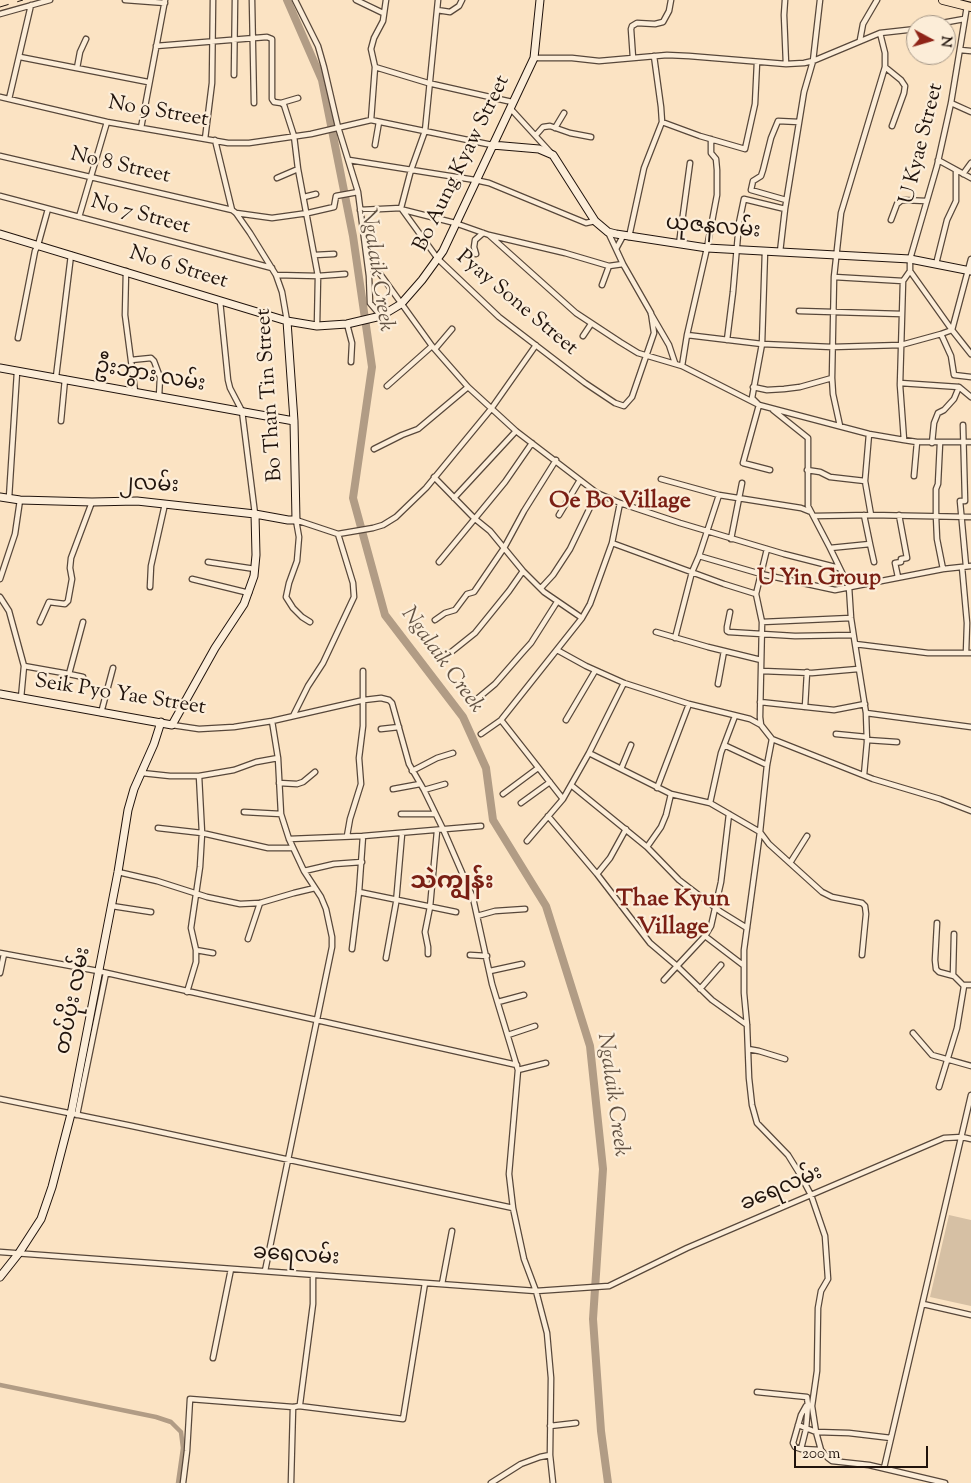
<!DOCTYPE html>
<meta charset="utf-8">
<style>
body{margin:0}
#map{position:relative;width:971px;height:1483px;overflow:hidden;background:#fbe3c3;font-family:"Sorts Mill Goudy",serif}
canvas{display:block}
.north{position:absolute;left:906px;top:15px;width:50px;height:50px;box-sizing:border-box;background:#fcedd8;border:1px solid #a49686;border-radius:50%;rotate:96deg;font-size:14px;font-weight:700;line-height:20px;text-align:center;color:#20130c}
.north::after{content:'';display:block;margin:auto;width:18px;height:22px;background:#8f2418;clip-path:polygon(50% 0,100% 100%,50% 72%,0 100%)}
.scale{position:absolute;left:794px;top:1446px;width:134px;height:22px;box-sizing:border-box;border:2px solid #20130c;border-top:0;padding-left:6px;font-size:15px;line-height:18px;white-space:nowrap;color:#20130c;-webkit-text-stroke:4px #fcedd8;paint-order:stroke}
</style>
<div id="map">
<canvas width="971" height="1483"></canvas>
<div class="north">N</div>
<div class="scale">200 m</div>
</div>
<script>
const ctx = document.querySelector('canvas').getContext('2d');
ctx.lineJoin = 'round';
function fillPath(path, color) { ctx.fillStyle = color; ctx.fill(path, 'evenodd'); }
const toPath = rows => new Path2D(rows.map(r => 'M' + r).join(''));
function trace(path, color, width, dash) { ctx.strokeStyle = color; ctx.lineWidth = width; ctx.lineCap = dash ? 'butt' : 'round'; ctx.setLineDash(dash || []); ctx.stroke(path); }
function drawText(font, color, halo, rows, align = 'center') {
  ctx.font = font + ' "Sorts Mill Goudy","Noto Sans Myanmar",serif'; ctx.lineWidth = 4.5; ctx.setLineDash([]); ctx.textBaseline = 'middle'; ctx.strokeStyle = halo; ctx.fillStyle = color; for (const [text, x, y, turn = 0] of rows) {
    ctx.save(); ctx.translate(x, y); ctx.rotate((+turn || 0) * Math.PI / 180); ctx.textAlign = isNaN(turn) ? turn : align; if (halo) ctx.strokeText(text, 0, 0); ctx.fillText(text, 0, 0); ctx.restore();
  }
}
fillPath(toPath([
 [949,1215,971,1220,971,1306,930,1297]
]), '#d6c0a4');
trace(toPath([
 [0,1385,156,1417,171,1422,181,1432,183,1448,178,1483]
]), '#b19c85', 4.5);
trace(toPath([
 [287,0,322,80,353,236,372,367,353,498,385,615,463,717,486,768,493,820,546,906,590,1046,603,1169,593,1319,601,1431,608,1483]
]), '#b19c85', 8);
const street = toPath([
 [125,0,165,3],
 [252,0,254,103],
 [295,0,318,46,324,67,338,127,358,192,369,276,370,303,381,316],
 [356,0,383,13],
 [438,0,425,131,411,170,401,208,438,259,499,317,585,383,615,403,624,406,632,397,654,333,651,313,623,264],
 [437,10,450,12,459,6,462,0],
 [0,14,50,0],
 [931,25,964,19],
 [860,40,863,24,877,0],
 [156,46,267,37,272,39,272,99,274,102,281,103,284,105,294,136,298,169,318,276,317,326],
 [960,50,971,51],
 [20,57,148,82],
 [534,58,572,58,599,61,667,55,689,56,786,64,784,15,785,0],
 [633,58,631,29,632,26,637,23,655,24,663,22,669,11,671,0],
 [786,64,804,63,813,61,880,33,916,29],
 [375,67,428,83,512,102],
 [885,67,901,80,905,86,904,93,892,126],
 [77,68,80,52,86,39],
 [234,75,235,0],
 [0,97,107,122,228,143,249,143,311,134,371,120,492,145],
 [9,99,31,5],
 [281,103,298,98],
 [951,103,971,112],
 [510,108,552,154],
 [371,120,375,67,371,49,374,38,383,21,386,0],
 [662,122,700,136,745,149,755,104,757,62],
 [141,128,165,0],
 [555,128,564,113],
 [536,135,543,127,550,126,570,133,591,137],
 [205,139,212,83,213,0],
 [215,140,232,210,236,213,250,233,276,275,282,292,287,321],
 [375,145,379,122],
 [0,156,232,210],
 [349,160,475,180,489,183,586,223,595,221],
 [938,160,971,178],
 [963,174,971,163],
 [277,178,298,169],
 [0,196,272,268],
 [304,197,316,194],
 [786,200,751,190,753,181,761,176,763,170,771,138,778,121,799,122],
 [360,210,401,208],
 [404,210,455,223,489,235,576,313,620,342,638,353,682,366,759,405,869,434,904,440,917,442,971,442],
 [236,213,272,218,308,213,334,207,336,196,358,192],
 [79,217,107,122],
 [891,220,897,204,902,200,926,201],
 [608,232,616,249],
 [489,235,565,253,609,266,623,264,616,249,623,236],
 [629,237,644,168,662,122,661,107,654,56],
 [679,244,690,163],
 [765,251,762,344,752,398,759,405,743,463,770,470],
 [780,252,785,209,804,92,813,61,820,0],
 [476,254,474,247,475,240,483,233],
 [315,255,334,254],
 [936,264,947,220,956,201,956,171],
 [126,271,125,315,135,391],
 [378,271,432,346,468,387,516,431,597,493,620,503,680,523,784,554,839,568],
 [910,271,952,330,971,354],
 [276,275,318,276,345,274],
 [834,277,903,281],
 [602,285,609,266],
 [220,301,228,380,230,388,242,411,255,514],
 [799,311,902,314],
 [651,314,669,345,675,363],
 [347,324,352,343,351,362],
 [941,334,952,330,971,259],
 [687,335,762,344,832,347,901,345,941,334,951,356,954,375,971,377],
 [583,336,591,324],
 [18,338,35,251,38,245,48,209],
 [727,340,733,292,739,223,744,199,785,209],
 [435,349,452,329],
 [131,360,151,358,154,361,160,377,159,397],
 [682,366,687,335,707,248,717,195,717,170,716,159,711,153,711,139],
 [56,377,71,255],
 [900,383,959,387,971,397],
 [387,386,432,346],
 [753,387,767,390,784,389,800,387,832,378],
 [773,410,808,438,808,506,830,548,849,587,851,618,855,644,928,653,971,653],
 [61,421,65,379],
 [963,425,965,501,960,501,966,566],
 [840,426,833,394,832,378,834,277,841,213,885,67,885,53,880,33],
 [869,434,865,481,871,515],
 [904,440,900,385,903,281,910,271,910,259,937,166,951,103,967,6],
 [932,443,934,423,938,413,944,410,954,399,959,387],
 [940,443,938,484,936,489,936,516,937,539,943,569],
 [374,449,402,435,418,429,468,387],
 [807,470,820,472,830,477,865,481],
 [914,476,917,442],
 [434,477,474,518,490,531,523,571,544,592,582,618],
 [661,479,719,495,801,508,811,512],
 [9,498,17,372],
 [454,498,516,431],
 [559,515,580,480],
 [864,515,870,544],
 [814,516,871,515,971,517],
 [731,539,742,483],
 [612,543,724,584,756,594],
 [830,548,870,544,874,562],
 [699,556,761,574,835,590,943,569,971,566],
 [208,562,255,569],
 [439,562,505,482,532,443],
 [962,567,967,623,966,653],
 [898,577,895,563,901,562,901,559,907,558,899,515],
 [0,579,15,534,20,500],
 [192,579,249,593],
 [150,587,151,566,165,504],
 [541,588,553,575,570,549,597,493],
 [0,597,9,611,24,666,21,698],
 [730,612,727,627,727,631,729,632,795,636,853,635],
 [435,620,445,613,455,610,467,594,474,592,504,548,524,511,556,460],
 [40,622,49,602,65,604,68,601,72,579,70,568,71,558,92,502],
 [310,622,302,617,293,608,286,597,289,583,297,561,299,537,296,520,338,534,373,528,383,525,396,517,426,488,491,409,536,345],
 [762,622,851,618],
 [656,632,708,647,761,660],
 [675,638,692,572,699,556,719,495],
 [855,644,866,713,867,742,864,775],
 [557,650,586,666,624,683,689,704,750,719,761,725,772,739,873,779,940,799,971,811],
 [440,661,475,633,509,591,523,571],
 [24,666,69,674,83,622],
 [762,671,812,673,858,669],
 [69,674,83,677],
 [718,684,724,651],
 [477,699,495,684,522,653,531,643,557,602],
 [760,702,834,710,865,704],
 [805,707,807,672],
 [101,713,113,668],
 [866,713,971,727],
 [293,716,308,686,323,663,354,597,353,583,338,534],
 [501,720,563,799],
 [566,720,595,671],
 [172,725,199,729,234,727,272,721,364,700,381,698,389,700,392,703,409,764,424,790,443,829,473,898,492,984,518,1070,509,1174,513,1208,524,1259,536,1291,547,1333,551,1378,550,1455,553,1483],
 [761,725,760,717,762,622,756,594,767,549],
 [381,729,399,727],
 [481,734,501,720,582,618,590,604,612,543,620,503],
 [836,734,867,737],
 [772,739,767,765,760,832,744,950,744,993,747,1025,749,1078,752,1105,757,1123,788,1155,801,1176,811,1195,825,1236,828,1279,821,1291,818,1308,817,1371,812,1406,816,1432,821,1450,828,1458,832,1461,869,1465,945,1483],
 [867,740,897,742],
 [724,745,767,765],
 [589,753,671,794,710,803,760,832,769,844,822,892,832,897,862,903,865,906,866,914,862,955],
 [621,769,631,745],
 [412,771,437,758,453,753],
 [142,773,170,776,199,776,234,770,256,762,278,758],
 [199,776,202,833,268,848,293,848],
 [279,783,297,784,303,782,315,772],
 [571,785,647,847,679,880,721,912,747,928],
 [657,788,689,704],
 [393,789,420,784],
 [424,790,445,784],
 [503,794,538,768],
 [521,803,550,782],
 [710,803,721,753,735,716],
 [244,812,281,814],
 [401,814,435,814],
 [548,816,597,874,650,943,677,966,712,1000,747,1025],
 [158,828,202,833,200,867,191,928,196,950,196,962,187,992],
 [347,836,350,819,361,784,359,758,363,726,363,671],
 [289,839,363,836],
 [527,841,563,799,589,753,624,683],
 [647,847,661,827,666,815,671,794],
 [790,863,807,836],
 [304,871,334,864,362,862],
 [118,872,157,881,207,897,240,904,260,903,294,893,315,888],
 [597,874,610,858,626,829],
 [359,892,456,912],
 [112,906,151,912],
 [477,916,495,911,525,909],
 [937,923,935,960,936,969,939,972,954,976,964,986,957,1028,939,1087],
 [705,936,743,965],
 [248,939,260,903],
 [352,949,359,892,363,836,481,826],
 [196,950,213,953],
 [0,953,98,971,517,1065],
 [428,954,428,947,425,932,430,907,437,831],
 [470,955,487,956],
 [386,958,396,903,402,834],
 [490,971,522,964],
 [0,973,4,954],
 [953,975,954,934],
 [664,980,705,936,711,926,721,882,729,814],
 [963,985,971,985],
 [700,989,721,965],
 [498,1002,524,995],
 [913,1033,932,1055,971,1066],
 [508,1035,535,1026],
 [748,1049,759,1051,785,1059],
 [518,1070,546,1063],
 [0,1099,132,1126,513,1208],
 [77,1115,106,973],
 [0,1252,536,1291,609,1286,687,1248,944,1138,962,1137,971,1139],
 [265,1271,332,947,332,937,326,909,321,897,304,871,289,839,281,814,278,758,272,721],
 [442,1284,452,1231],
 [923,1304,971,1315],
 [213,1358,231,1269],
 [757,1392,807,1397,808,1405,806,1429,801,1449],
 [809,1405,806,1406,801,1415,793,1443,795,1447,801,1449,821,1450],
 [299,1406,403,1419,425,1283],
 [798,1425,816,1432,849,1433,891,1438],
 [550,1426,576,1423],
 [884,1468,971,1095],
 [183,1483,187,1451,190,1399,293,1407],
 [291,1483,293,1408,294,1407,299,1406,300,1404,313,1304,313,1275],
 [491,1483,521,1464,540,1457,550,1455]
]);
const secondary = toPath([
 [492,145,539,149,553,155,595,221,608,232,616,234,707,248,910,259,971,271],
 [0,234,287,321,317,326,347,324,381,316,401,304,422,280,443,251,534,58,540,0],
 [0,368,294,421],
 [0,497,20,500,92,502,137,501,255,514,288,520,296,520,294,421,287,321],
 [0,694,172,725,215,648,244,604,254,576,256,555,255,514],
 [0,1277,19,1253,41,1219,52,1187,71,1114,118,872,128,810,134,789,154,744,161,722]
]);
const primary = toPath([
 [943,0,971,7]
]);
trace(street, '#57473a', 7);
trace(secondary, '#20130c', 9);
trace(primary, '#20130c', 10);
trace(street, '#fcedd8', 4.5);
trace(secondary, '#fcedd8', 7);
trace(primary, '#fbe3c3', 8);
trace(toPath([
 [0,7,23,0]
]), '#20130c', 1, [9, 9]);
drawText('21px', '#20130c', '#fcedd8', [
 ["No 9 Street",158,113,10],
 ["U Kyae Street",923,144,-76],
 ["Bo Aung Kyaw Street",463,164,-64],
 ["No 8 Street",120,167,13],
 ["No 7 Street",140,216,15],
 ["ယုဇနလမ်း",713,229,5],
 ["No 6 Street",178,269,17],
 ["Pyay Sone Street",516,304,40],
 ["ဦးဘွား လမ်း",150,377,10],
 ["Bo Than Tin Street",271,395,-94],
 ["၂လမ်း",149,486,3],
 ["Seik Pyo Yae Street",120,696,9],
 ["တပ်ပိုး လမ်း",75,1001,-79],
 ["ခရေလမ်း",782,1190,-23],
 ["ခရေလမ်း",296,1257,4]
]);
drawText('italic 22px', '#615142', '#fcedd8', [
 ["Ngalaik Creek",375,270,81],
 ["Ngalaik Creek",441,661,54],
 ["Ngalaik Creek",611,1095,82]
]);
drawText('bold 22px', '#7a1f14', '#fcedd8', [
 ["U Yin Group",819,580]
]);
drawText('bold 24px', '#7a1f14', '#fcedd8', [
 ["Oe Bo Village",620,503],
 ["သဲကျွန်း",452,884],
 ["Thae Kyun",673,901],
 ["Village",673,929]
]);
</script>
